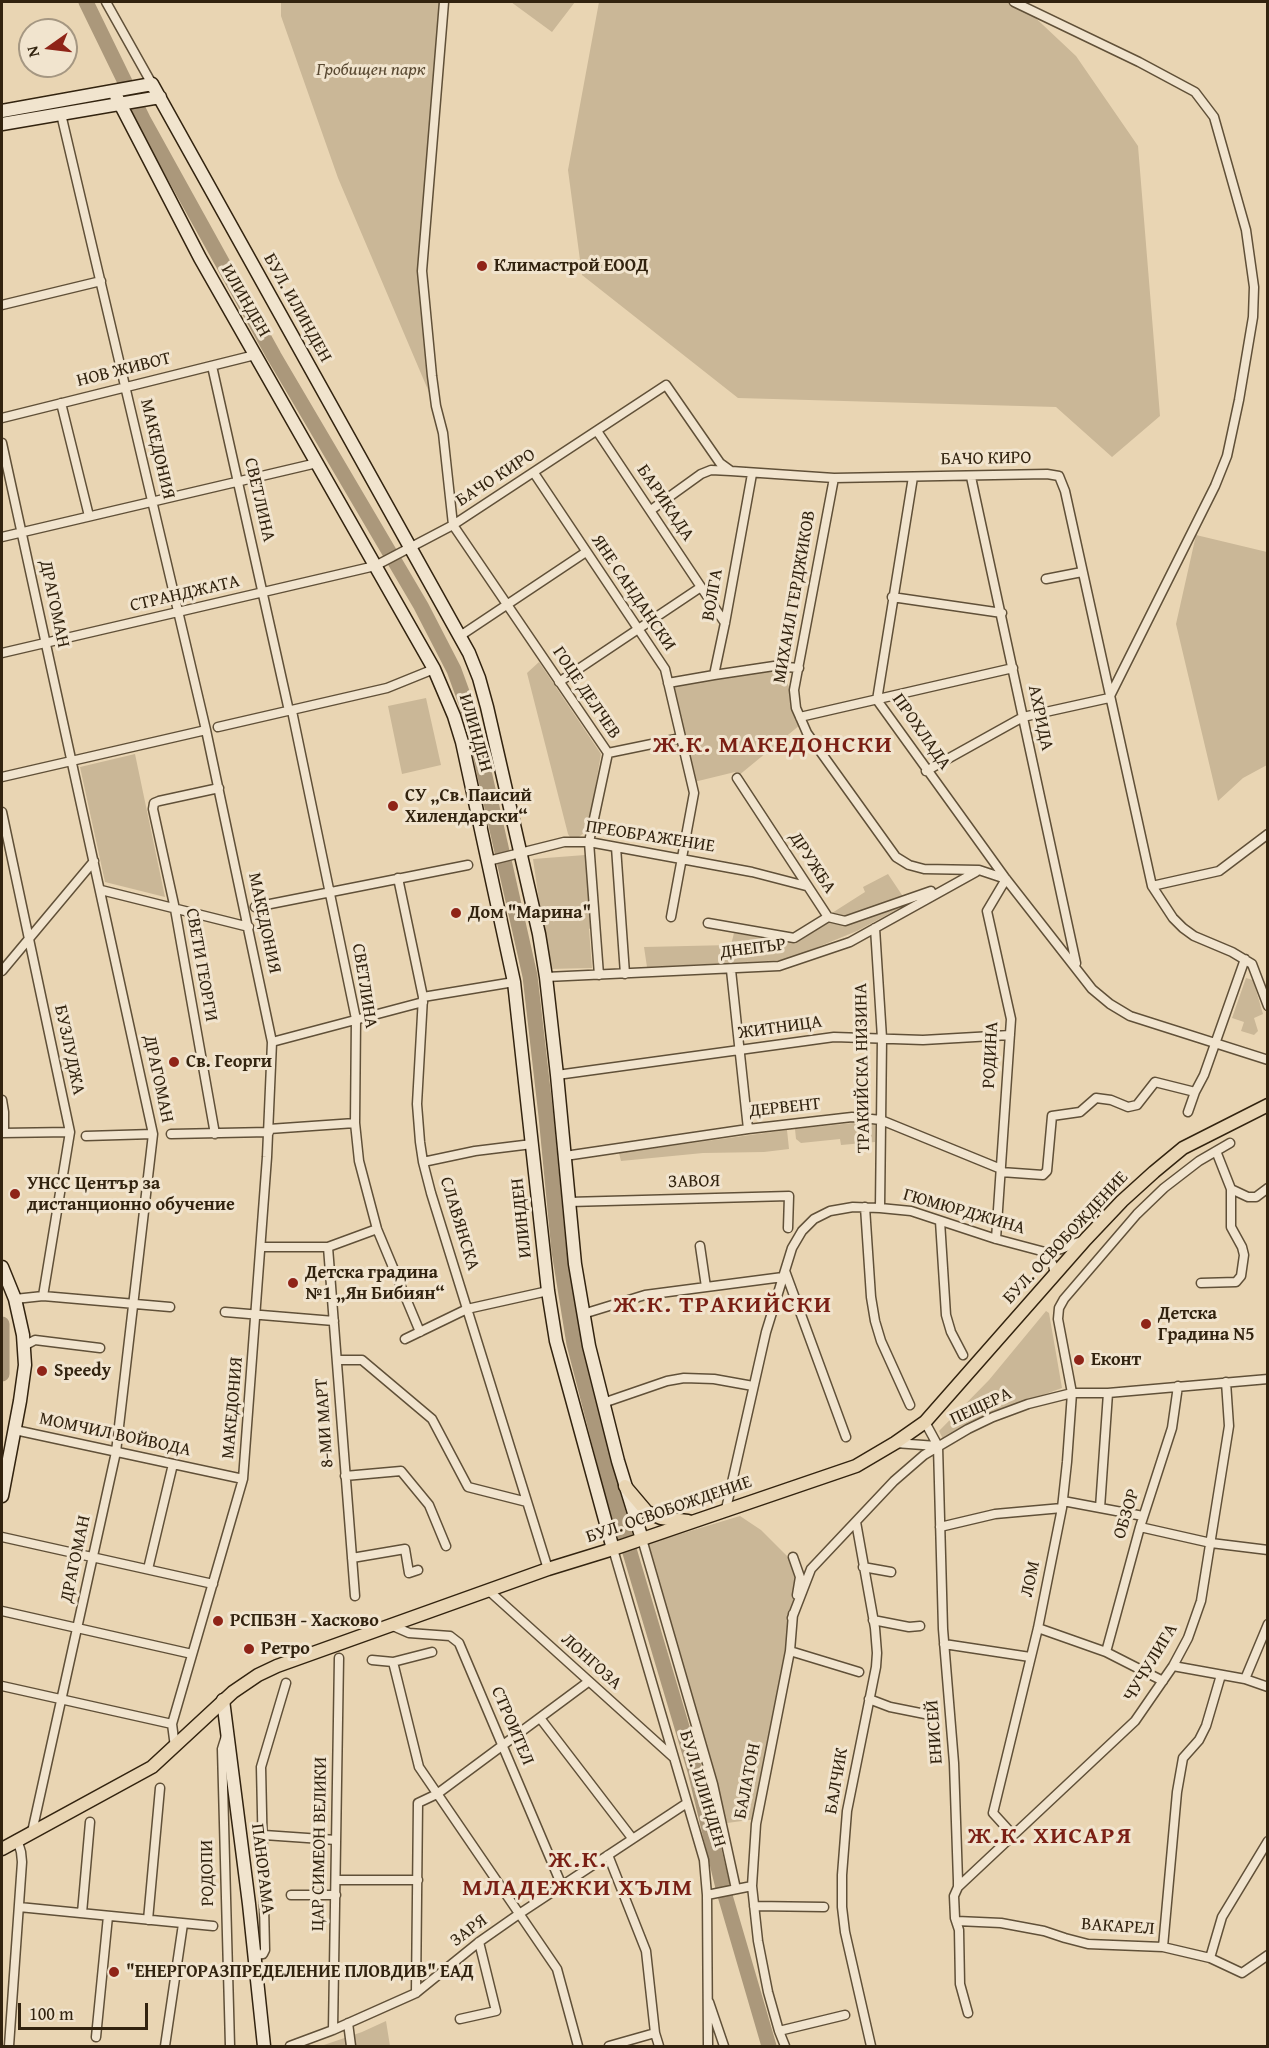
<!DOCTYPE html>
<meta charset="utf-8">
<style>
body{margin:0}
#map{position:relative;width:1269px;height:2048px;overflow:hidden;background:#e9d5b3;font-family:"Gentium Book Plus",serif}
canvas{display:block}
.frame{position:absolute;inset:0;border:3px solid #32230f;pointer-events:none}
.north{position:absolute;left:18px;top:18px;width:60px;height:60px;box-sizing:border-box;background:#f1e4ce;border:2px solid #a59782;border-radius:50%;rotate:256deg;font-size:16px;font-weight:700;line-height:24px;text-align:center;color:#32230f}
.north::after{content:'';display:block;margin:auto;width:21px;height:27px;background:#8f2418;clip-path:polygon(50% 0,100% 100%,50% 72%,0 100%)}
.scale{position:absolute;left:18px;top:2003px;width:130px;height:27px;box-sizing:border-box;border:3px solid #32230f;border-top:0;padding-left:8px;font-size:18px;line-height:21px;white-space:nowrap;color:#32230f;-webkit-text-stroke:4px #f1e4ce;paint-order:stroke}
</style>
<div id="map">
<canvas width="1269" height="2048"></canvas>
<div class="frame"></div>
<div class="north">N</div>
<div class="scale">100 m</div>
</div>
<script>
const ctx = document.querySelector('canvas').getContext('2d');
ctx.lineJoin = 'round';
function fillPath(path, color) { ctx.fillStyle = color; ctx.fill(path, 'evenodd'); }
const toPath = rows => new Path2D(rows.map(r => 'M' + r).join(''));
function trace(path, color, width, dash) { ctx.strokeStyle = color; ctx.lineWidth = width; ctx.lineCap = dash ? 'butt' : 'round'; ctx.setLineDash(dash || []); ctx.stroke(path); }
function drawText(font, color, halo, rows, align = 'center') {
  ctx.font = font + ' "Gentium Book Plus",serif'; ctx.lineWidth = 6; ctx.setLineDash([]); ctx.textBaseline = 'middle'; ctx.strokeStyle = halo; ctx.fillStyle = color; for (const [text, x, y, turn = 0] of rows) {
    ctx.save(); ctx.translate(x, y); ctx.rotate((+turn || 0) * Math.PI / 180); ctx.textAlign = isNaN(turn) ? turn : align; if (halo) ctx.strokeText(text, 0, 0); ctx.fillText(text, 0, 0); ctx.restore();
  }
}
fillPath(toPath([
 [281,2,444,2,422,271,434,404,338,178,281,16],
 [511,2,575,2,552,32],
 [599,2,1014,2,1026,9,1076,56,1138,146,1160,416,1112,457,1056,407,738,398,582,275,568,170],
 [1196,535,1267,552,1267,765,1243,778,1218,801,1176,624],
 [539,662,601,754,588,829,579,837,570,837,568,834,527,673],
 [773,669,783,676,791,690,800,725,738,776,735,772,694,782,671,683],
 [426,698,441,765,402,774,388,706],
 [135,754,165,897,105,882,80,767],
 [585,855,594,923,594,928,589,929,592,968,549,969,533,859],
 [888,874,904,898,846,919,836,917,832,913,865,892,863,887],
 [922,896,857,931,786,960,647,967,644,947,731,945,734,933,795,944,830,921,837,923],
 [1246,978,1253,980,1263,1014,1254,1018,1258,1031,1254,1035,1241,1031,1244,1022,1232,1018],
 [853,1123,875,1125,875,1142,841,1145,840,1139,801,1143,796,1139,795,1129],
 [787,1130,789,1149,764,1152,703,1153,621,1161,619,1153],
 [1046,1311,1049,1313,1062,1388,984,1416,943,1439,939,1431,989,1380],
 [740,1516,761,1530,787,1556,794,1569,796,1583,792,1618,757,1819,727,1823,647,1544],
 [386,2021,390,2046,321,2046,362,2032]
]), '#cab797');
trace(toPath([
 [86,2,144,121,274,356,421,606,454,670,466,703,476,736,530,976,546,1116,559,1251,574,1344,612,1492,695,1771,724,1892,769,2046],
 [2,1324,2,1374]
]), '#ab987b', 15);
const street = toPath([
 [106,2,152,84],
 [444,2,422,271,432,376,436,406,443,433,453,525,608,753,589,842,599,975],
 [61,114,206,730,272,1042,267,1157,243,1479,172,1724,175,1747],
 [2,305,101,281],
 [212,366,289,711],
 [61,403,89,516],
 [2,418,255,355],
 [597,431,725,623],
 [2,443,153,1134,116,1452,32,1832],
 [534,473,665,669,694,793,671,917],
 [913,477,877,700,1006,879,1092,989,1110,1004,1130,1016,1268,1060],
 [971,477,1076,963],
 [834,478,794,690,796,708,800,717,807,733,896,857,909,865,924,869,979,870,1006,879],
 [651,510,701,474,711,470,731,471],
 [2,537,317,463],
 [1046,579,1082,572],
 [892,597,1002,613],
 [460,636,586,552],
 [2,653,375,566,453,525,666,385,720,463,731,471,834,478,1047,474,1059,476,1065,491,1152,886,1173,918,1183,928,1194,936,1232,952,1252,964,1268,1006],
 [714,675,774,666,799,668],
 [559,682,701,587],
 [668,683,714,675,725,623,752,474],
 [292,711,356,1019,355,1123,359,1161,377,1229,420,1332],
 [800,717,1013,668],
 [218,727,387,688,434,669],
 [608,753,681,738],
 [926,771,1023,717,1109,698,1215,486,1227,456,1239,400,1253,317,1254,287,1246,230,1214,117,1195,92,1139,62,1014,2],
 [2,777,206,730],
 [737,778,828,917,845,921,931,891],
 [2,812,70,1132,43,1296],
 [616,847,625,974],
 [488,861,564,842,589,842,752,872,806,886],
 [398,878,423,997,417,1104,420,1142,423,1162,431,1193,548,1569],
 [1152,886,1219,871,1268,834],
 [101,890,249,927],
 [255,907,468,865],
 [708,923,794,938,828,917],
 [875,928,882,1038,880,1208],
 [731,970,748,1129],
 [2,971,94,861],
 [546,977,779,966,850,942,976,872],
 [423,997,514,982],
 [272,1042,423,1002],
 [557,1075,834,1037,923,1040,1010,1035],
 [2,1100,4,1112,4,1133],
 [1188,1112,1195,1092,1204,1075,1245,959],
 [2,1133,70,1132],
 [171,1134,269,1132,269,1129,355,1123],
 [215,1134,175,909,153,809,154,803,159,801,219,788],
 [86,1136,153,1134],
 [565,1156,748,1129,852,1117,881,1120,1001,1169],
 [423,1162,475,1151,532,1144],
 [1001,1172,1043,1175,1047,1171,1052,1116,1080,1112,1096,1098,1111,1100,1128,1107,1137,1105,1155,1082,1195,1092],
 [1231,1189,1248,1197,1256,1197,1268,1188],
 [569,1202,789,1196,788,1228],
 [865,1207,871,1297,875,1321,881,1341,910,1405],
 [940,1221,946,1315,951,1332,963,1355],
 [996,1239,1011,1019,987,911,1006,879],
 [700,1246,706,1287],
 [261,1247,328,1247,377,1229],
 [328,1247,355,1596],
 [1045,1252,1061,1249,1084,1240],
 [785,1271,846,1437],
 [1201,1283,1236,1282,1241,1276,1244,1255,1242,1247,1231,1227,1231,1189,1216,1151],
 [15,1299,43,1296,170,1307],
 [225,1312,334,1321],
 [583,1314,645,1295,783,1277],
 [405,1339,467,1309,548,1291],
 [24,1346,35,1340,100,1348],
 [337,1360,362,1360,432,1419,468,1487,527,1502],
 [603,1403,667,1381,684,1378,714,1379,753,1386],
 [925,1422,938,1446,943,1629,954,1763,958,1881,958,1887,954,1896,955,1918,959,1930,960,1984,968,2013],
 [15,1430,243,1479],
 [895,1443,937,1446],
 [345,1476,401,1471,429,1505,446,1546],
 [1063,1501,1143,1516],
 [1100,1508,1108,1393],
 [726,1509,766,1332,792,1248,802,1231,814,1219,830,1211,853,1207,880,1208,911,1211,996,1239,1045,1252,1053,1265,1055,1275],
 [856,1522,875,1628,877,1653,876,1667,847,1811,842,1875,842,1907,845,1932,871,2046],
 [940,1527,995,1514,1062,1508],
 [1140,1527,1211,1543,1268,1550],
 [2,1537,213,1584],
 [642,1539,713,1784,736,1889],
 [613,1549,704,1860,707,1895,708,2046],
 [793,1557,800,1577,797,1595],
 [352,1558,405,1549,409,1573,418,1570],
 [863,1567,891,1572],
 [148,1569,173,1464],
 [488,1590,673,1757],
 [2,1611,192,1654],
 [792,1618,811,1569,894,1481,924,1455,968,1429,993,1417,1028,1404,1072,1393,1108,1393,1268,1379],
 [873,1620,909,1627,920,1626],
 [393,1626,409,1633,450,1636,459,1643,562,1886],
 [1038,1628,1106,1652,1163,1681],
 [944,1644,1030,1657],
 [790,1651,859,1672],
 [1106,1652,1140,1527,1172,1428,1178,1386],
 [372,1660,393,1662,432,1652],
 [393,1662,419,1767,557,1969,578,2046],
 [1173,1666,1245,1679,1268,1687],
 [1245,1679,1268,1624],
 [2,1686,172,1724],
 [869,1699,890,1707,930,1715],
 [540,1718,632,1838],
 [226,1736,222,1749,230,2046],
 [264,1835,336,1840],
 [1013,1835,993,1813,1038,1628,1062,1508,1067,1462,1072,1393,1058,1319,1059,1308,1064,1299,1137,1214,1164,1188,1199,1161,1230,1143],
 [608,1855,646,1951,655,2033,659,2046],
 [336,1880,418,1880],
 [958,1887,1135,1721,1173,1666,1188,1638,1201,1601,1229,1426,1226,1382],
 [291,1895,336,1895],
 [707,1895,752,1886],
 [754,1906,824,1907],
 [19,1907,213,1926],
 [82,1913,90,1822],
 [148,1920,160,1788],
 [957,1921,1001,1923,1044,1931,1065,1938,1088,1944,1163,1947,1210,1958,1242,1973,1268,1955],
 [1163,1947,1177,1792,1183,1758,1199,1740,1206,1726,1221,1675],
 [254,1952,255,1955,263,1954,265,1950,261,1767,286,1683],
 [1210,1958,1222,1917,1268,1841],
 [416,1993,418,1803,437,1794,588,1682],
 [709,2002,724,2046],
 [460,2019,496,2011,479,1942],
 [348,2023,351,2046],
 [333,2030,339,1658],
 [779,2031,845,2015],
 [96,2037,108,1916],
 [9,2046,22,1862,21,1852,17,1839],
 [165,2046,183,1924],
 [290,2046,333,2030,416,1993,479,1942,519,1914,687,1803],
 [609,2046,655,2033],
 [785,2046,779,2031,768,1992,758,1941,752,1886,756,1824,790,1651,793,1614]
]);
const secondary = toPath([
 [114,92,200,258,434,669,454,716,462,742,514,982,548,1291,556,1341,613,1549],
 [2,111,152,84,469,653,479,678,487,707,539,934,546,977,557,1075,575,1264,589,1346,618,1461,642,1539],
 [2,124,160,97],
 [2,1267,15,1299,23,1335,25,1365,20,1401,2,1496],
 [223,1700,249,1904,264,2046]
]);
const primary = toPath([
 [625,1486,647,1512,661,1518,688,1521],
 [2,1849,152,1767,233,1692,258,1675,277,1666,548,1569,613,1549,856,1466,895,1443,925,1422,1086,1239,1122,1201,1154,1172,1183,1148,1268,1105]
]);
trace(street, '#605038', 11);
trace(secondary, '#32230f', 15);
trace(primary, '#32230f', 15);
trace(street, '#f1e4ce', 8);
trace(secondary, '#f1e4ce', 12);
trace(primary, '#e9d5b3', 12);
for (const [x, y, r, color] of [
 [482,266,6,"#8f2418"],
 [393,806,6,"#8f2418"],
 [456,913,6,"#8f2418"],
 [174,1062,6,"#8f2418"],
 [15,1194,6,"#8f2418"],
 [293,1283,6,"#8f2418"],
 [1146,1324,6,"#8f2418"],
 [1079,1360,6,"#8f2418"],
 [42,1371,6,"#8f2418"],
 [218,1621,6,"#8f2418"],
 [249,1649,6,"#8f2418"],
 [114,1972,6,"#8f2418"]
]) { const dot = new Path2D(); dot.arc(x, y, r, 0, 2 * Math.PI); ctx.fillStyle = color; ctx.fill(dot); trace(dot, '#f1e4ce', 2); }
drawText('italic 18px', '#584831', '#f1e4ce', [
 ["Гробищен парк",371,70]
]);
drawText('bold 18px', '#32230f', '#f1e4ce', [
 ["Климастрой ЕООД",494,266],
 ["СУ „Св. Паисий",405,796],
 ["Хилендарски“",405,817],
 ["Дом \"Марина\"",468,913],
 ["Св. Георги",186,1062],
 ["УНСС Център за",27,1184],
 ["дистанционно обучение",27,1205],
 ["Детска градина",305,1273],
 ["№1 „Ян Бибиян“",305,1294],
 ["Детска",1158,1314],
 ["Градина N5",1158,1335],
 ["Еконт",1091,1360],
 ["Speedy",54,1371],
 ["РСПБЗН - Хасково",230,1621],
 ["Ретро",261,1649],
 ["\"ЕНЕРГОРАЗПРЕДЕЛЕНИЕ ПЛОВДИВ\" ЕАД",126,1972]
], 'left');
drawText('18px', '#32230f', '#f1e4ce', [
 ["ИЛИНДЕН",245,301,60],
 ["БУЛ. ИЛИНДЕН",297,308,61],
 ["НОВ ЖИВОТ",124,370,-14],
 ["МАКЕДОНИЯ",157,449,77],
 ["БАЧО КИРО",986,459,-1],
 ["БАЧО КИРО",496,478,-33],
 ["СВЕТЛИНА",259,500,77],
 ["БАРИКАДА",665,503,56],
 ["ЯНЕ САНДАНСКИ",633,593,56],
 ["СТРАНДЖАТА",185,594,-13],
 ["ВОЛГА",713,595,-80],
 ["МИХАИЛ ГЕРДЖИКОВ",795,597,-80],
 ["ДРАГОМАН",54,604,78],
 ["ГОЦЕ ДЕЛЧЕВ",586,693,56],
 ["АХРИДА",1040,718,78],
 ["ПРОХЛАДА",921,732,55],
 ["ИЛИНДЕН",475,733,74],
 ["ПРЕОБРАЖЕНИЕ",650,837,9],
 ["ДРУЖБА",812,863,57],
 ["МАКЕДОНИЯ",264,923,78],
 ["ДНЕПЪР",753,949,-7],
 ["СВЕТИ ГЕОРГИ",201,965,80],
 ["СВЕТЛИНА",364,986,81],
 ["ЖИТНИЦА",780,1028,-8],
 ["БУЗЛУДЖА",69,1050,78],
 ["РОДИНА",991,1055,-87],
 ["ТРАКИЙСКА НИЗИНА",863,1068,-91],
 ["ДРАГОМАН",158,1079,78],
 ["ДЕРВЕНТ",785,1108,-6],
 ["ЗАВОЯ",694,1182,-1],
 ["ГЮМЮРДЖИНА",964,1212,16],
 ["ИЛИНДЕН",522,1218,-96],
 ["СЛАВЯНСКА",459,1224,73],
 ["БУЛ. ОСВОБОЖДЕНИЕ",1066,1238,-47],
 ["ПЕЩЕРА",981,1407,-25],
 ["МАКЕДОНИЯ",233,1408,-85],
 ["8-МИ МАРТ",325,1423,-94],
 ["МОМЧИЛ ВОЙВОДА",115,1435,12],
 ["БУЛ. ОСВОБОЖДЕНИЕ",669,1510,-19],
 ["ОБЗОР",1127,1514,-73],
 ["ДРАГОМАН",76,1559,-78],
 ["ЛОМ",1031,1579,-78],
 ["ЛОНГОЗА",591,1662,42],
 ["ЧУЧУЛИГА",1151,1663,-59],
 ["СТРОИТЕЛ",512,1726,67],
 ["ЕНИСЕЙ",935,1732,-94],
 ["БАЛАТОН",748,1781,-79],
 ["БАЛЧИК",837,1781,-80],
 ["БУЛ. ИЛИНДЕН",702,1789,73],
 ["ЦАР СИМЕОН ВЕЛИКИ",320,1844,-89],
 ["ПАНОРАМА",262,1869,83],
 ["РОДОПИ",208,1873,-91],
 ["ВАКАРЕЛ",1118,1927,4],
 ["ЗАРЯ",469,1931,-37]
]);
ctx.letterSpacing = '1.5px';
drawText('bold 24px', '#7a1f14', '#f1e4ce', [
 ["Ж.К. МАКЕДОНСКИ",773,746],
 ["Ж.К. ТРАКИЙСКИ",723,1306],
 ["Ж.К. ХИСАРЯ",1050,1837],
 ["Ж.К.",578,1861],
 ["МЛАДЕЖКИ ХЪЛМ",578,1889]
]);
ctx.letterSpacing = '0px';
</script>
